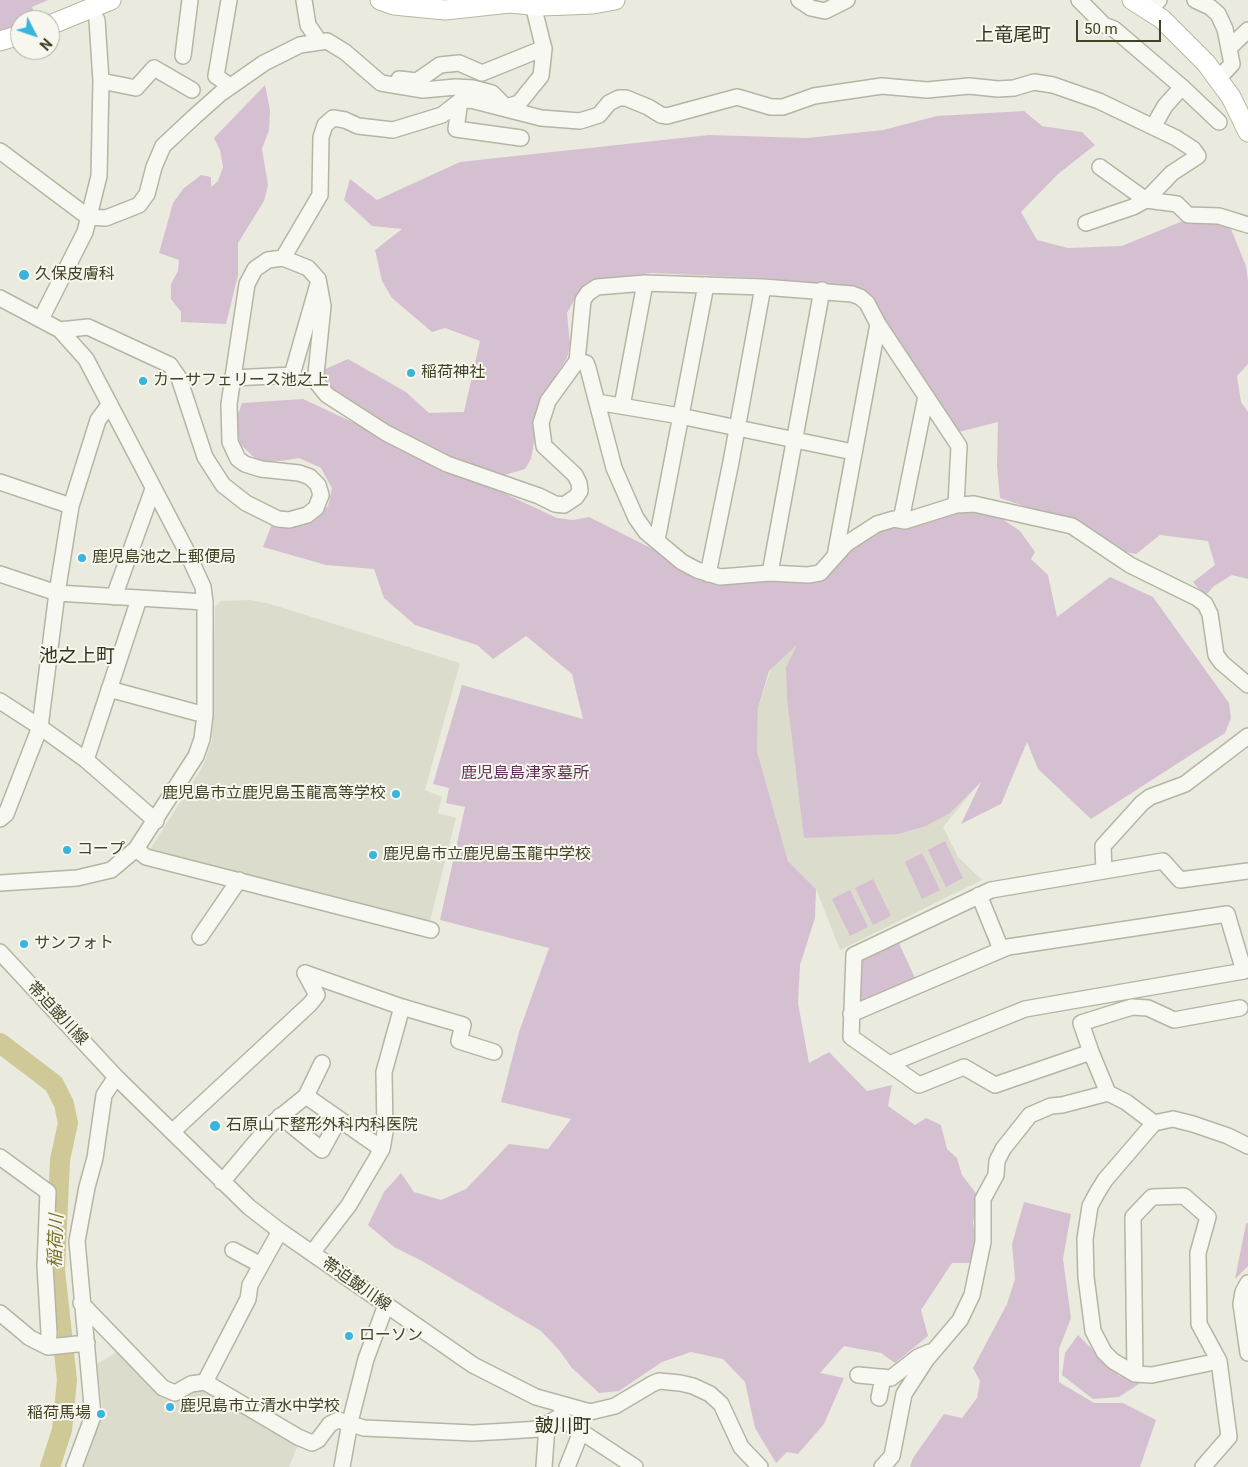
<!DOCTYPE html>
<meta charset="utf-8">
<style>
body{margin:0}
#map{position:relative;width:1248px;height:1467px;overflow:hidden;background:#eaeadf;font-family:Roboto,sans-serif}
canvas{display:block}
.north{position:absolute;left:10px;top:10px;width:50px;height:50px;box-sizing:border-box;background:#f7f7ef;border:1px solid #afaf9f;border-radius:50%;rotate:131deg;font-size:14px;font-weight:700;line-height:20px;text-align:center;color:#434326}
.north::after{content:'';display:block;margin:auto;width:18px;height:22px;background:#37b5dd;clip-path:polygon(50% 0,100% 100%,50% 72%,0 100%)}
.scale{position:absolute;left:1076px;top:20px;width:85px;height:22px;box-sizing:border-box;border:2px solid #434326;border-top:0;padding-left:6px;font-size:15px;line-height:18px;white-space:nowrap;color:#434326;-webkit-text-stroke:4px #f7f7ef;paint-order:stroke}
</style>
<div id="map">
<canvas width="1248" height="1467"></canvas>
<div class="north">N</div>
<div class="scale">50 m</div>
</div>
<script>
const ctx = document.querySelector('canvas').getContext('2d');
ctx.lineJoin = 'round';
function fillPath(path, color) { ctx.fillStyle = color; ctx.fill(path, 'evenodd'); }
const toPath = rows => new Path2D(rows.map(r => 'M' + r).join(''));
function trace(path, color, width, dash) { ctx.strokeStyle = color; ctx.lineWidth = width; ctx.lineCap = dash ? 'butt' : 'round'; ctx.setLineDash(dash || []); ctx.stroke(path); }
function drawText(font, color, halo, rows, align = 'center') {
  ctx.font = font + ' Roboto,"Noto Sans JP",sans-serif'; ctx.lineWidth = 4; ctx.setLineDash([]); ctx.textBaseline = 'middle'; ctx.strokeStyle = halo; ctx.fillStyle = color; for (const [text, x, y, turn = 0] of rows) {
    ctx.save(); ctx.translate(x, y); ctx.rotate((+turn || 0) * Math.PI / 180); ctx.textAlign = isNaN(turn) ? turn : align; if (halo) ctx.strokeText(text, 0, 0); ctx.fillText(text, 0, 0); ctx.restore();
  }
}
fillPath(toPath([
 [250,600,267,603,460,663,425,790,442,797,438,813,456,818,429,925,151,854,151,848,203,766,212,741,215,607,221,601],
 [798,644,982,780,943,827,958,857,982,880,840,950,816,889,788,861,757,751,758,708,771,669],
 [119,1351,164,1399,175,1401,196,1388,205,1388,298,1445,289,1467,82,1467,103,1414,97,1364]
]), '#dcdccd');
fillPath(toPath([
 [0,0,48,0,32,7,37,17,31,20,20,20,20,24,0,32],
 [265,85,270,110,269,130,262,149,268,185,264,201,238,243,238,275,226,324,181,322,181,312,171,299,171,284,178,271,179,260,159,253,173,203,183,189,201,175,211,177,211,187,218,181,223,167,220,150,214,138],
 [1024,111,1042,126,1082,132,1095,145,1058,174,1021,212,1037,240,1068,248,1122,246,1185,220,1218,218,1231,229,1246,266,1248,281,1248,364,1237,376,1241,402,1248,412,1248,579,1232,575,1214,586,1205,596,1193,582,1215,565,1208,541,1160,535,1136,554,1116,550,1079,525,1000,498,997,466,998,422,959,432,914,371,869,299,845,286,762,278,651,273,596,281,577,295,567,313,570,345,567,358,542,397,531,459,525,469,501,476,448,458,337,398,323,370,348,359,406,392,429,413,464,412,480,341,445,328,432,332,392,298,382,281,375,250,402,229,372,226,344,200,350,179,377,200,460,162,709,135,807,138,883,130,937,116],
 [303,399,557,518,573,520,589,517,657,551,701,579,718,584,776,580,800,583,820,582,863,536,885,529,928,523,953,514,974,511,998,516,1020,531,1035,552,1031,559,1048,575,1057,617,1110,577,1153,597,1229,703,1231,718,1225,733,1091,819,1038,769,1027,742,1001,804,961,824,981,782,950,813,926,826,898,834,804,838,787,698,786,667,797,645,769,671,758,708,757,751,788,861,816,889,815,918,800,965,798,1003,809,1063,829,1052,867,1091,892,1085,888,1106,915,1125,926,1118,941,1125,947,1149,957,1158,962,1175,978,1196,973,1222,976,1244,974,1263,952,1263,921,1310,928,1336,895,1363,881,1353,844,1346,820,1373,844,1378,824,1424,798,1454,787,1452,776,1463,755,1428,745,1382,723,1359,691,1352,662,1362,619,1391,599,1393,572,1368,559,1350,541,1331,422,1261,394,1247,368,1225,384,1192,401,1173,414,1192,441,1200,466,1189,509,1144,548,1149,571,1119,501,1102,519,1032,549,948,440,920,465,807,446,803,449,788,433,784,462,685,583,719,572,674,526,636,493,659,477,645,415,625,384,598,374,569,326,565,263,547,271,526,303,526,328,506,332,488,321,468,299,458,281,461,258,461,241,445,234,426,242,403],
 [945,841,963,878,946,887,928,850],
 [922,853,940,890,922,899,905,862],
 [873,879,891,916,873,925,855,888],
 [850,890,868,927,850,936,832,899],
 [897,939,916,980,864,1004,857,997,858,965,867,954],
 [1024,1202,1071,1214,1063,1259,1071,1318,1059,1349,1059,1382,1094,1403,1123,1403,1156,1420,1140,1467,910,1467,913,1458,944,1414,962,1418,977,1398,980,1381,973,1368,1007,1304,1015,1279,1012,1244],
 [1248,1223,1248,1266,1235,1279,1246,1224],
 [1078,1335,1119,1376,1145,1380,1119,1397,1093,1399,1062,1375,1065,1353]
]), '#d5c0d2');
trace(toPath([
 [0,1043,54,1084,64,1104,68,1123,60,1160,55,1270,67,1380,62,1430,50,1467]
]), '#cec996', 20);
const minor = toPath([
 [229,0,216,76,230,86],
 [304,0,308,25,319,41],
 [799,0,811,8,825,11,847,0],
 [1079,0,1104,25,1114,29,1182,87,1165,106,1153,127],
 [1195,0,1210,7,1218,14,1225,29,1232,64,1218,79],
 [1150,10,1159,0],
 [1230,47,1248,30],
 [183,56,190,0],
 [399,79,417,81,440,65,459,63,482,73,544,48],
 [101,81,136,88,154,68,192,90],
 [1182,87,1219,122],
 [460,101,456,129,521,138],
 [0,151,88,217,106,218,139,205,147,194,154,167,163,146,194,117,221,93,264,63,300,45,327,41,345,52,381,83,423,90,456,87,473,88,492,93,506,107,519,103,541,76,544,49,533,5],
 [1100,167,1146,200,1177,204,1188,215,1219,216,1248,225],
 [283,258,320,195,321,137,325,125,333,118,345,120,358,126,393,130,442,115,460,101,471,100,541,118,580,121,599,115,609,103,619,98,626,98,648,107,661,115,667,116,737,97,771,107,783,107,814,96,882,86,927,90,969,86,998,89,1014,88,1034,82,1053,85,1099,101,1176,138,1193,149,1198,156,1172,173,1146,200,1133,207,1086,223],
 [0,298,60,330,86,359,186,550,203,587,205,602,205,715,202,739,196,756,136,849,111,870,77,878,0,883],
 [41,319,85,232,99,176,101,81,97,20],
 [60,330,88,327,170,365,179,378,205,457,223,485,246,503,278,519,289,520,307,515,316,508,321,495,318,485,310,477,299,473,261,469,245,464,238,459,230,442,229,404,247,284,255,269,268,260,283,258,308,268,318,279,323,306,316,374,318,384,327,395,386,433,447,464,539,496,555,504,564,505,576,497,580,491,579,483,575,475,544,446,541,423,548,401,577,361,583,300,588,293,597,287,645,283,763,287,852,294,860,297,867,303,878,324,959,446,956,505],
 [577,361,586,363,588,368,614,468,636,518,646,532,682,562,697,570,720,577,770,573,808,575,820,573,846,544,877,524,894,519,905,521,956,505,974,504,1072,526,1130,565,1197,598,1205,604,1210,614,1216,655,1222,663,1248,685],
 [233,378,292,375,318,284],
 [597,402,680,416,853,452],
 [622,406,645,283],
 [0,482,71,506],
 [901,520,926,396],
 [657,540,706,285],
 [835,556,878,324],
 [770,573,822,290],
 [0,574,57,593,205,602],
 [708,574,731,462,763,287],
 [114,597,153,489],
 [109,689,205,715],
 [0,701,40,727,86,760,156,821],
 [86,760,139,599],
 [0,819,6,814,40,727,57,593,71,506,98,420,110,404],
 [136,849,146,857,431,930],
 [1104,871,1103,846,1142,803,1150,797,1185,784,1248,736],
 [979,895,1001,949],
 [200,937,239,880],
 [0,952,116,1077,249,1207,280,1231,473,1365,536,1397,590,1412,615,1406,652,1384,659,1381,680,1383,693,1386,710,1394,721,1404,741,1447,760,1467],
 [305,973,402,1007,384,1072,385,1132,382,1149,349,1205,312,1253],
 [402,1007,463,1025,459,1041,494,1052],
 [851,1014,1008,947,1227,914,1244,971,1025,1009,889,1064],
 [1091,1052,1081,1023,1132,1007,1148,1008,1174,1020,1240,1008],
 [306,1096,322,1063],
 [280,1116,322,1150,339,1119],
 [1154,1123,1126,1102,1108,1093,1091,1052,995,1085,964,1067,919,1085,851,1037,854,955,991,890,1163,861,1180,880,1248,871],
 [172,1132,310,1004,317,995,305,973],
 [0,1157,48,1192,45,1266,49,1333,48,1347],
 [222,1182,269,1126,306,1096,382,1149],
 [233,1250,261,1265],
 [1248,1283,1243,1292,1241,1304,1248,1353],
 [81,1303,163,1388,175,1393,191,1384,205,1382,298,1437,312,1443,318,1440,330,1424,338,1420,364,1428,473,1433,509,1431,539,1429,559,1417,565,1407],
 [0,1313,30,1338,48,1347,87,1343],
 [1135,1374,1133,1217,1152,1197,1184,1196,1208,1217,1198,1253,1199,1324,1219,1361],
 [858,1375,891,1378,918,1357,930,1352],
 [205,1382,248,1299,250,1285,280,1231],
 [879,1398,883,1377],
 [559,1417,635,1467],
 [74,1467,93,1416,77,1241,87,1187,95,1158,104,1095,116,1077],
 [342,1467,350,1422,366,1359,386,1305],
 [544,1467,547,1426],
 [567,1467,581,1432],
 [882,1467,892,1456,904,1394,926,1360,960,1320,972,1295,983,1242,983,1199,996,1175,997,1161,1003,1149,1030,1115,1051,1106,1062,1105,1108,1093],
 [1203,1467,1229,1437,1219,1361,1152,1375,1135,1374,1113,1361,1104,1352,1093,1331,1086,1277,1085,1239,1090,1206,1097,1193,1105,1180,1154,1123,1173,1119,1193,1124,1228,1136,1248,1146]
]);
const major = toPath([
 [380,0,394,5,445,10,510,3,542,6,593,4,615,0],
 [1132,0,1162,19,1206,63,1231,97,1248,132],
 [50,25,111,0],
 [0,41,20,35]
]);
trace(minor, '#b5b5a4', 18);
trace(major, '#b7b79d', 21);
trace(minor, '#f8f8f3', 15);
trace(major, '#fff', 19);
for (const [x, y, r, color] of [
 [24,275,6,"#37b5dd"],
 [411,373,5,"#37b5dd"],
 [143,381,5,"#37b5dd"],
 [82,558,5,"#37b5dd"],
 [396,794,5,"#37b5dd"],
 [67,850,5,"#37b5dd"],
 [373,855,5,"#37b5dd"],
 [24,944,5,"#37b5dd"],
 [215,1126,6,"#37b5dd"],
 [349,1336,5,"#37b5dd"],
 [170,1407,5,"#37b5dd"],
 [101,1414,5,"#37b5dd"]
]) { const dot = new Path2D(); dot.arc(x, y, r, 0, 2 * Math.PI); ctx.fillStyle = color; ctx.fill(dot); trace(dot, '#f7f7ef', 2); }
drawText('16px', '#434326', '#f7f7ef', [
 ["久保皮膚科",35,275],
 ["稲荷神社",421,373],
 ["カーサフェリース池之上",153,381],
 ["鹿児島池之上郵便局",92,558],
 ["鹿児島市立鹿児島玉龍高等学校",386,794,"right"],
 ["コープ",77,850],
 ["鹿児島市立鹿児島玉龍中学校",383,855],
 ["サンフォト",34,944],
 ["石原山下整形外科内科医院",226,1126],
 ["ローソン",359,1336],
 ["鹿児島市立清水中学校",180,1407],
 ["稲荷馬場",91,1414,"right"]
], 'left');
drawText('16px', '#613257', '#f7f7ef', [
 ["鹿児島島津家墓所",525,774]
]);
drawText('16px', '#434326', '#f7f7ef', [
 ["帯迫皷川線",57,1014,47],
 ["帯迫皷川線",356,1285,35]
]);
drawText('italic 18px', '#77722b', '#f7f7ef', [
 ["稲荷川",57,1241,-88]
]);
drawText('19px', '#333419', '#f7f7ef', [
 ["上竜尾町",1013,36],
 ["池之上町",77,657],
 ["皷川町",563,1427]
]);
</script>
